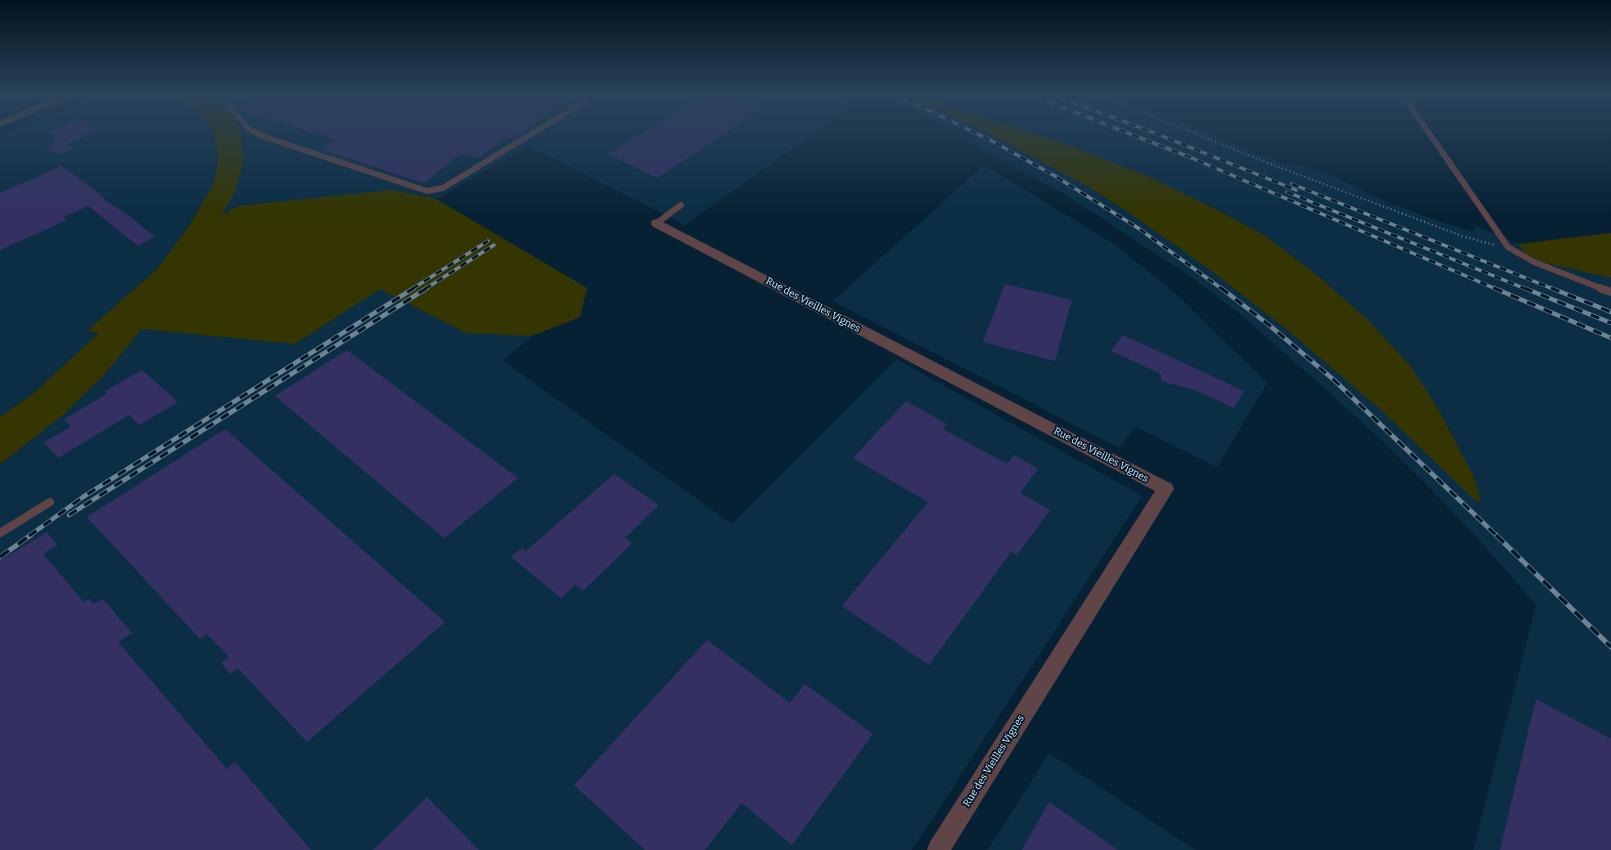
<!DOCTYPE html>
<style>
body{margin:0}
canvas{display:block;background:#062134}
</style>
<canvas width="1611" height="850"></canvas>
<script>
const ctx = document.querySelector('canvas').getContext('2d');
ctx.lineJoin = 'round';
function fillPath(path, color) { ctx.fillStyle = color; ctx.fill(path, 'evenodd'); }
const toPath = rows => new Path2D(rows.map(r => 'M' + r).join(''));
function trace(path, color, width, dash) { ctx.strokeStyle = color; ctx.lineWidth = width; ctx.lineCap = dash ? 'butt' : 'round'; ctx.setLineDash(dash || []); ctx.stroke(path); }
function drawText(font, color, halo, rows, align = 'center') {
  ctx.font = font + ' Bitter,serif'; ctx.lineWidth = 3.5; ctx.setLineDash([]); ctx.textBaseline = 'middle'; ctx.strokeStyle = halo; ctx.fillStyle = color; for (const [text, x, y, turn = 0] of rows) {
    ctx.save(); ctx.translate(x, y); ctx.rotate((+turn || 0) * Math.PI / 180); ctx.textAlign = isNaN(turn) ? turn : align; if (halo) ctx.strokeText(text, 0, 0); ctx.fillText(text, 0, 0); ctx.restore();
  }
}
fillPath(toPath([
 [0,94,51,94,0,115],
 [101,94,170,94,198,111,210,125,217,142,218,157,215,178,209,192,189,226,158,268,87,331,99,333,69,363,34,393,0,417,0,135],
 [209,94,827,94,855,104,685,225,529,146,436,199,587,288,580,317,532,336,503,361,732,524,896,359,1142,496,912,850,0,850,0,464,8,458,243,161,242,141,238,124,227,108],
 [879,94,1108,94,1193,127,1266,157,1284,163,1301,165,1334,176,1383,200,1424,216,1473,232,1477,226,1518,244,1527,255,1611,278,1611,850,1473,850,1536,605,1482,543,1427,485,1377,436,1321,385,1234,309,1190,276,1063,193,993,156,905,104],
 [984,165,1111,242,1175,293,1267,383,1217,467,1135,427,1119,448,833,301],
 [1049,753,1195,850,988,850]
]), '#0b2e45');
fillPath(toPath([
 [170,94,209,94,227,108,238,124,242,141,243,161,236,189,221,217,237,206,392,190,436,199,587,288,580,317,532,336,466,333,380,289,295,344,142,329,103,376,62,416,0,464,0,417,34,393,99,333,87,331,158,268,189,226,209,192,215,178,218,157,214,133,206,120,198,111],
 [911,94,1066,144,1152,178,1221,212,1267,237,1318,276,1369,321,1411,367,1437,407,1473,475,1481,501,1476,501,1381,410,1290,332,1209,269,1118,205,1085,185,1002,140,905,95],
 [1611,233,1611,278,1546,263,1527,255,1518,244]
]), '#343500');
fillPath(toPath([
 [265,94,541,94,564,101,514,139,506,137,478,158,461,153,424,183,322,150,336,140,240,110],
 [705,94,734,94,765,107,657,178,608,154],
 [80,119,98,131,66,144,74,149,59,154,51,151,46,153,55,138,47,132],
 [62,166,105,198,103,199,128,215,155,237,138,246,88,206,64,217,67,220,0,250,0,193],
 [1005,284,1072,300,1055,361,983,342],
 [1123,335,1244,391,1234,408,1195,390,1161,381,1161,374,1111,351],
 [347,350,415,401,518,478,444,538,275,396],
 [142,370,178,402,139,425,129,415,58,458,44,442,71,427,64,419,107,394,105,391],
 [906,401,947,424,943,429,1007,464,1014,455,1038,469,1020,493,1050,510,1017,555,1011,552,929,665,842,606,928,502,853,458],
 [225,429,445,622,307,742,238,668,230,674,221,663,229,657,207,634,200,639,87,517],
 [614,474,659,505,625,538,632,543,583,591,575,585,561,598,511,557,522,548,526,551],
 [47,532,57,545,43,554,84,602,89,599,94,604,103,599,132,633,118,642,227,769,235,762,311,850,0,850,0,561],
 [707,640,790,703,805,684,873,734,792,845,742,803,705,850,645,850,574,785],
 [1536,699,1611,739,1611,850,1500,850],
 [427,797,479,850,373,850],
 [1049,802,1118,850,1022,850]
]), '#343162');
trace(toPath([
 [1096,94,1268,163,1462,236,1494,245]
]), '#566d7d', 2, [1.5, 2.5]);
trace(toPath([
 [42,94,63,99],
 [219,94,249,129,265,137,427,191,443,188,587,100,587,94],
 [1402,94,1508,247,1534,262,1603,289],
 [657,223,681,205]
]), '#604548', 6);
trace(toPath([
 [1600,288,1611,292],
 [0,533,50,502]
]), '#604548', 8);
fillPath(toPath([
 [64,94,80,94,0,127,0,120,64,94],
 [657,219,1172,484,1174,489,951,850,927,850,930,842,1155,491,652,226,651,223,652,220,657,219]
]), '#604548');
const railFar2 = toPath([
 [895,94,992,141,1055,176,1138,228,1222,289],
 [1028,94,1192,158,1496,289],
 [1050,94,1152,132,1296,190],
 [1292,184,1553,289],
 [1287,192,1526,289],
 [412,289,488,241],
 [425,289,494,245]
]);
const railFar1 = toPath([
 [1221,288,1269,325,1334,380,1497,536],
 [1494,288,1611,338],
 [1524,288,1611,323],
 [1551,288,1611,312],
 [69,515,427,288],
 [29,536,83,497,414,288]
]);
const rail = toPath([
 [1496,535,1611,647],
 [0,557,31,535]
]);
trace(railFar2, '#6e8393', 3.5);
trace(railFar1, '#6e8393', 4.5);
trace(rail, '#6e8393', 5);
trace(railFar2, '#00182a', 2.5, [7]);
trace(railFar1, '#00182a', 3, [9]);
trace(rail, '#00182a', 3.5, [11]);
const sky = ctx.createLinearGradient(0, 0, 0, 213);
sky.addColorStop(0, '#03121d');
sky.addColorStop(0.44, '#2a435c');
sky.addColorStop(1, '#2a435c00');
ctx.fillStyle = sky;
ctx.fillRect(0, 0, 1611, 213);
drawText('10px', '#daeaf6', '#00182a', [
 ["Rue des Vieilles Vignes",813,305,28],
 ["Rue des Vieilles Vignes",1101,455,28],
 ["Rue des Vieilles Vignes",994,761,-58]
]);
</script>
